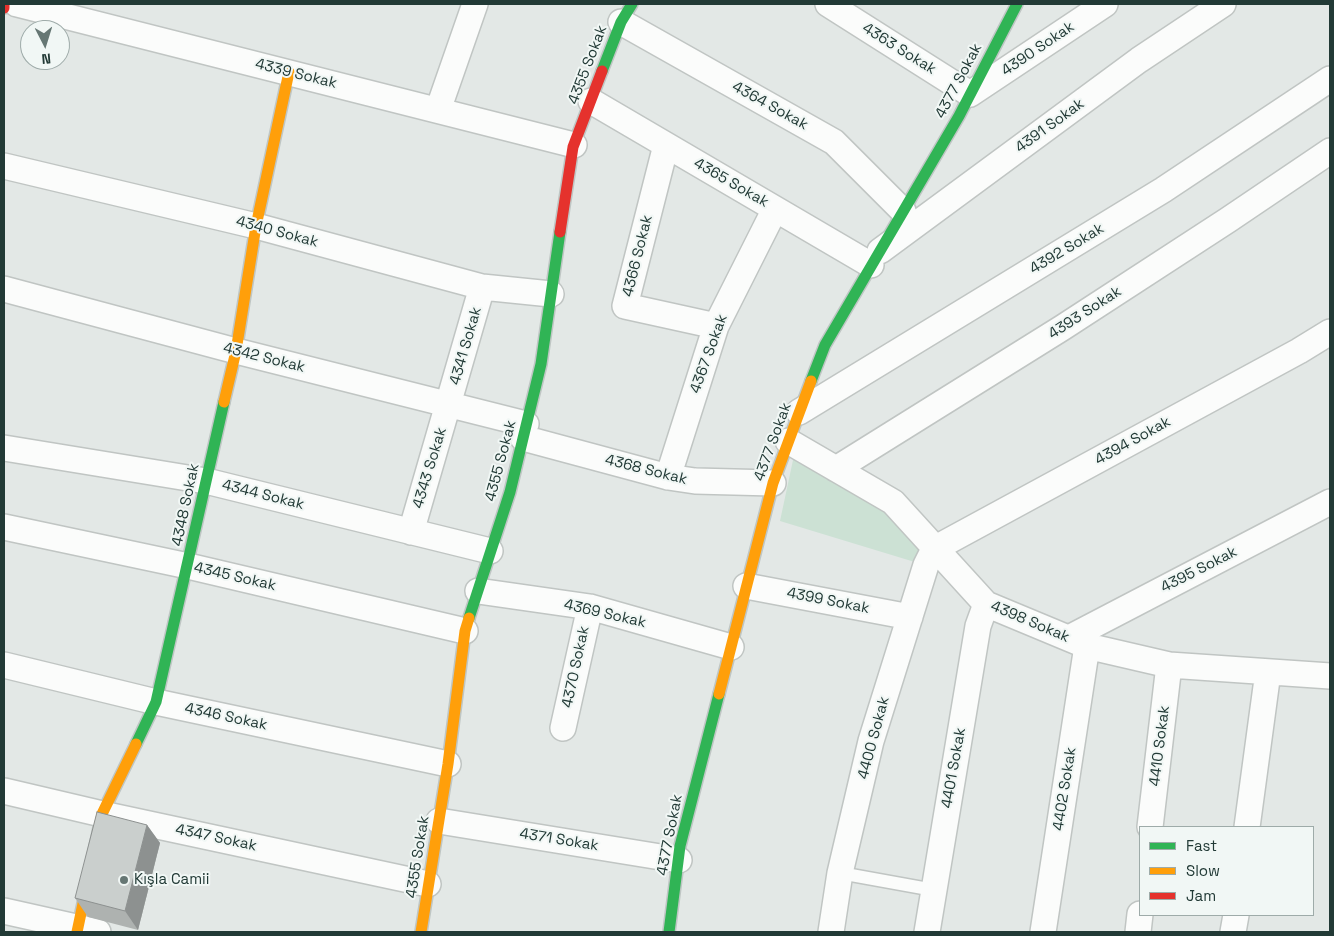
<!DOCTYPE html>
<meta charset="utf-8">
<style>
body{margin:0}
#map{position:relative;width:1334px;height:936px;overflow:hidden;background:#e3e8e6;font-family:"Space Grotesk",sans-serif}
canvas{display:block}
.frame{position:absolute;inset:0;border:5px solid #223a36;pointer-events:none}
.legend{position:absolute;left:1139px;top:826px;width:175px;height:90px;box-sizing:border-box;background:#f1f7f5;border:1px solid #9eaba9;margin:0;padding:6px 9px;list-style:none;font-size:15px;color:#223a36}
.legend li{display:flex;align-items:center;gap:10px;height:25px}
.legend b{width:25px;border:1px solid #9eaba9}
.north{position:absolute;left:20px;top:20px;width:50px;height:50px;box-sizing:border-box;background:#f1f7f5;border:1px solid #9eaba9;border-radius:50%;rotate:175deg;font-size:14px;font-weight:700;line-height:20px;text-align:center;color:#223a36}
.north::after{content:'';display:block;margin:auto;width:18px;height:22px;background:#667774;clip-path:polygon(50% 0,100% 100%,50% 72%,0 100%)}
</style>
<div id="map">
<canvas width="1334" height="936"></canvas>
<div class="frame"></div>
<ul class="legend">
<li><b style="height:6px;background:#30b455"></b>Fast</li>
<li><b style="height:6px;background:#ff9f0a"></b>Slow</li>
<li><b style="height:6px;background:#e5322d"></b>Jam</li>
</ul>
<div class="north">N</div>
</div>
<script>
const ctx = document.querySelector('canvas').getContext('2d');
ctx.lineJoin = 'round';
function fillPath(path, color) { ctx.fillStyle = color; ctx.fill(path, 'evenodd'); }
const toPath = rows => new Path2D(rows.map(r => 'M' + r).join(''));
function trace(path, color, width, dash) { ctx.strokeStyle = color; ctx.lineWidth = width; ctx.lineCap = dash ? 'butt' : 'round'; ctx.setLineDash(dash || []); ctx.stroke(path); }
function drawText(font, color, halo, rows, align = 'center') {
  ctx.font = font + ' "Space Grotesk",sans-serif'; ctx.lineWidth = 4; ctx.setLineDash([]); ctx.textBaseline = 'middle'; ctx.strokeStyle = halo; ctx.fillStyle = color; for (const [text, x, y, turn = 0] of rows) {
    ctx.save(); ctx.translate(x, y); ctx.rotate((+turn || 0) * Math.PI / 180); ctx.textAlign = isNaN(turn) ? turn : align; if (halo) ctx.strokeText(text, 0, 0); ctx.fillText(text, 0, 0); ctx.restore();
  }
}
fillPath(toPath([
 [796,446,893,502,930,546,918,563,780,521]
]), '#cce1d4');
const lane = toPath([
 [840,873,934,890]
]);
const street = toPath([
 [17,4,574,145],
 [828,4,970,94,1105,4],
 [621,22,834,142,903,211],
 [591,101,871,265],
 [438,110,475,4],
 [666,145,625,306,716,326],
 [4,166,256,226,482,287,551,294],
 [880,251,1139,60,1223,4],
 [4,289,236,351,526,424],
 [799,412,1163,190,1330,79],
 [523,438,668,477,695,481,773,483],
 [788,441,893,502,986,604,1087,646,1169,665,1330,676],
 [4,448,206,481,490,551],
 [836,469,1062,328,1228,220,1330,151],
 [668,477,716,326,775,209],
 [4,527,188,566,465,631],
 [411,532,482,287],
 [746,586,910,617],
 [478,591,590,607,731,647],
 [1069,638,1330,502],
 [4,665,156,702,448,764],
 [563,728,590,607],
 [4,791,102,814,428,884],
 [439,821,679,860],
 [1150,827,1169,665],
 [1247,827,1268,672],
 [4,911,98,932],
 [831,932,840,873,871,741,926,565,934,549,1299,351,1330,332],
 [927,932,978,626,986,604],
 [1043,932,1087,646],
 [1138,932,1140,914],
 [1233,932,1236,915]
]);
const fast = toPath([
 [602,71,621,22,632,4],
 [811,381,825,345,959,116,1017,4],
 [469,618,510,492,541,364,560,232],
 [136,744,156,702,224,402],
 [669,932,680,846,719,694]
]);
const slow = toPath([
 [224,402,236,351,256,226,289,72],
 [719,694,773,483,811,381],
 [77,932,102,814,136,744],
 [421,932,448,764,465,631,469,618]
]);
const jam = toPath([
 [4,4,4,8],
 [560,232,573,147,602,71]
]);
trace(lane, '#c0c5c3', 15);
trace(street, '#c0c5c3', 28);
trace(fast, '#bfc6c4', 14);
trace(slow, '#bfc6c4', 14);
trace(jam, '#bfc6c4', 14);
trace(lane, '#fbfcfb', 12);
trace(street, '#fbfcfb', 25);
trace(fast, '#30b455', 11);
trace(slow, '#ff9f0a', 11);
trace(jam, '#e5322d', 11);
fillPath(toPath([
 [147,825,160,843,138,930,88,917,75,898]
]), '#aeb2b0');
fillPath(toPath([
 [147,825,160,843,138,930,125,911]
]), '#8d9190');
const building = toPath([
 [97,812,147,825,125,911,75,898,97,812]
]);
fillPath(building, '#cacfcd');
trace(building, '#8d9190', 1);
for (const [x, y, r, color] of [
 [124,880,5,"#667774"]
]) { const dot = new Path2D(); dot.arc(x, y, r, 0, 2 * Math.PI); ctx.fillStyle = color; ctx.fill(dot); trace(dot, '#f1f7f5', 2); }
drawText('15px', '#223a36', '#f1f7f5', [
 ["4363 Sokak",899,49,32],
 ["4390 Sokak",1038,49,-34],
 ["4355 Sokak",588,65,-69],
 ["4339 Sokak",296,74,14],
 ["4377 Sokak",959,81,-62],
 ["4364 Sokak",770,106,29],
 ["4391 Sokak",1050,126,-36],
 ["4365 Sokak",731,183,30],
 ["4340 Sokak",277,232,15],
 ["4392 Sokak",1067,249,-31],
 ["4366 Sokak",638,256,-76],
 ["4393 Sokak",1085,313,-33],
 ["4341 Sokak",466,346,-74],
 ["4367 Sokak",709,354,-70],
 ["4342 Sokak",264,358,14],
 ["4394 Sokak",1133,441,-29],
 ["4377 Sokak",773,442,-70],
 ["4355 Sokak",501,461,-75],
 ["4343 Sokak",430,468,-73],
 ["4368 Sokak",646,470,14],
 ["4344 Sokak",263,495,14],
 ["4348 Sokak",186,505,-78],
 ["4395 Sokak",1199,570,-27],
 ["4345 Sokak",235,577,13],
 ["4399 Sokak",828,601,11],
 ["4369 Sokak",605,614,13],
 ["4398 Sokak",1030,622,23],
 ["4370 Sokak",576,667,-78],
 ["4346 Sokak",226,717,12],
 ["4400 Sokak",874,738,-75],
 ["4410 Sokak",1160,746,-83],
 ["4401 Sokak",954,768,-80],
 ["4402 Sokak",1065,789,-81],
 ["4377 Sokak",670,835,-79],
 ["4347 Sokak",216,838,12],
 ["4371 Sokak",559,840,9],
 ["4355 Sokak",418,857,-81]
]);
drawText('15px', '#223a36', '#f1f7f5', [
 ["Kışla Camii",134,880]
], 'left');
</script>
